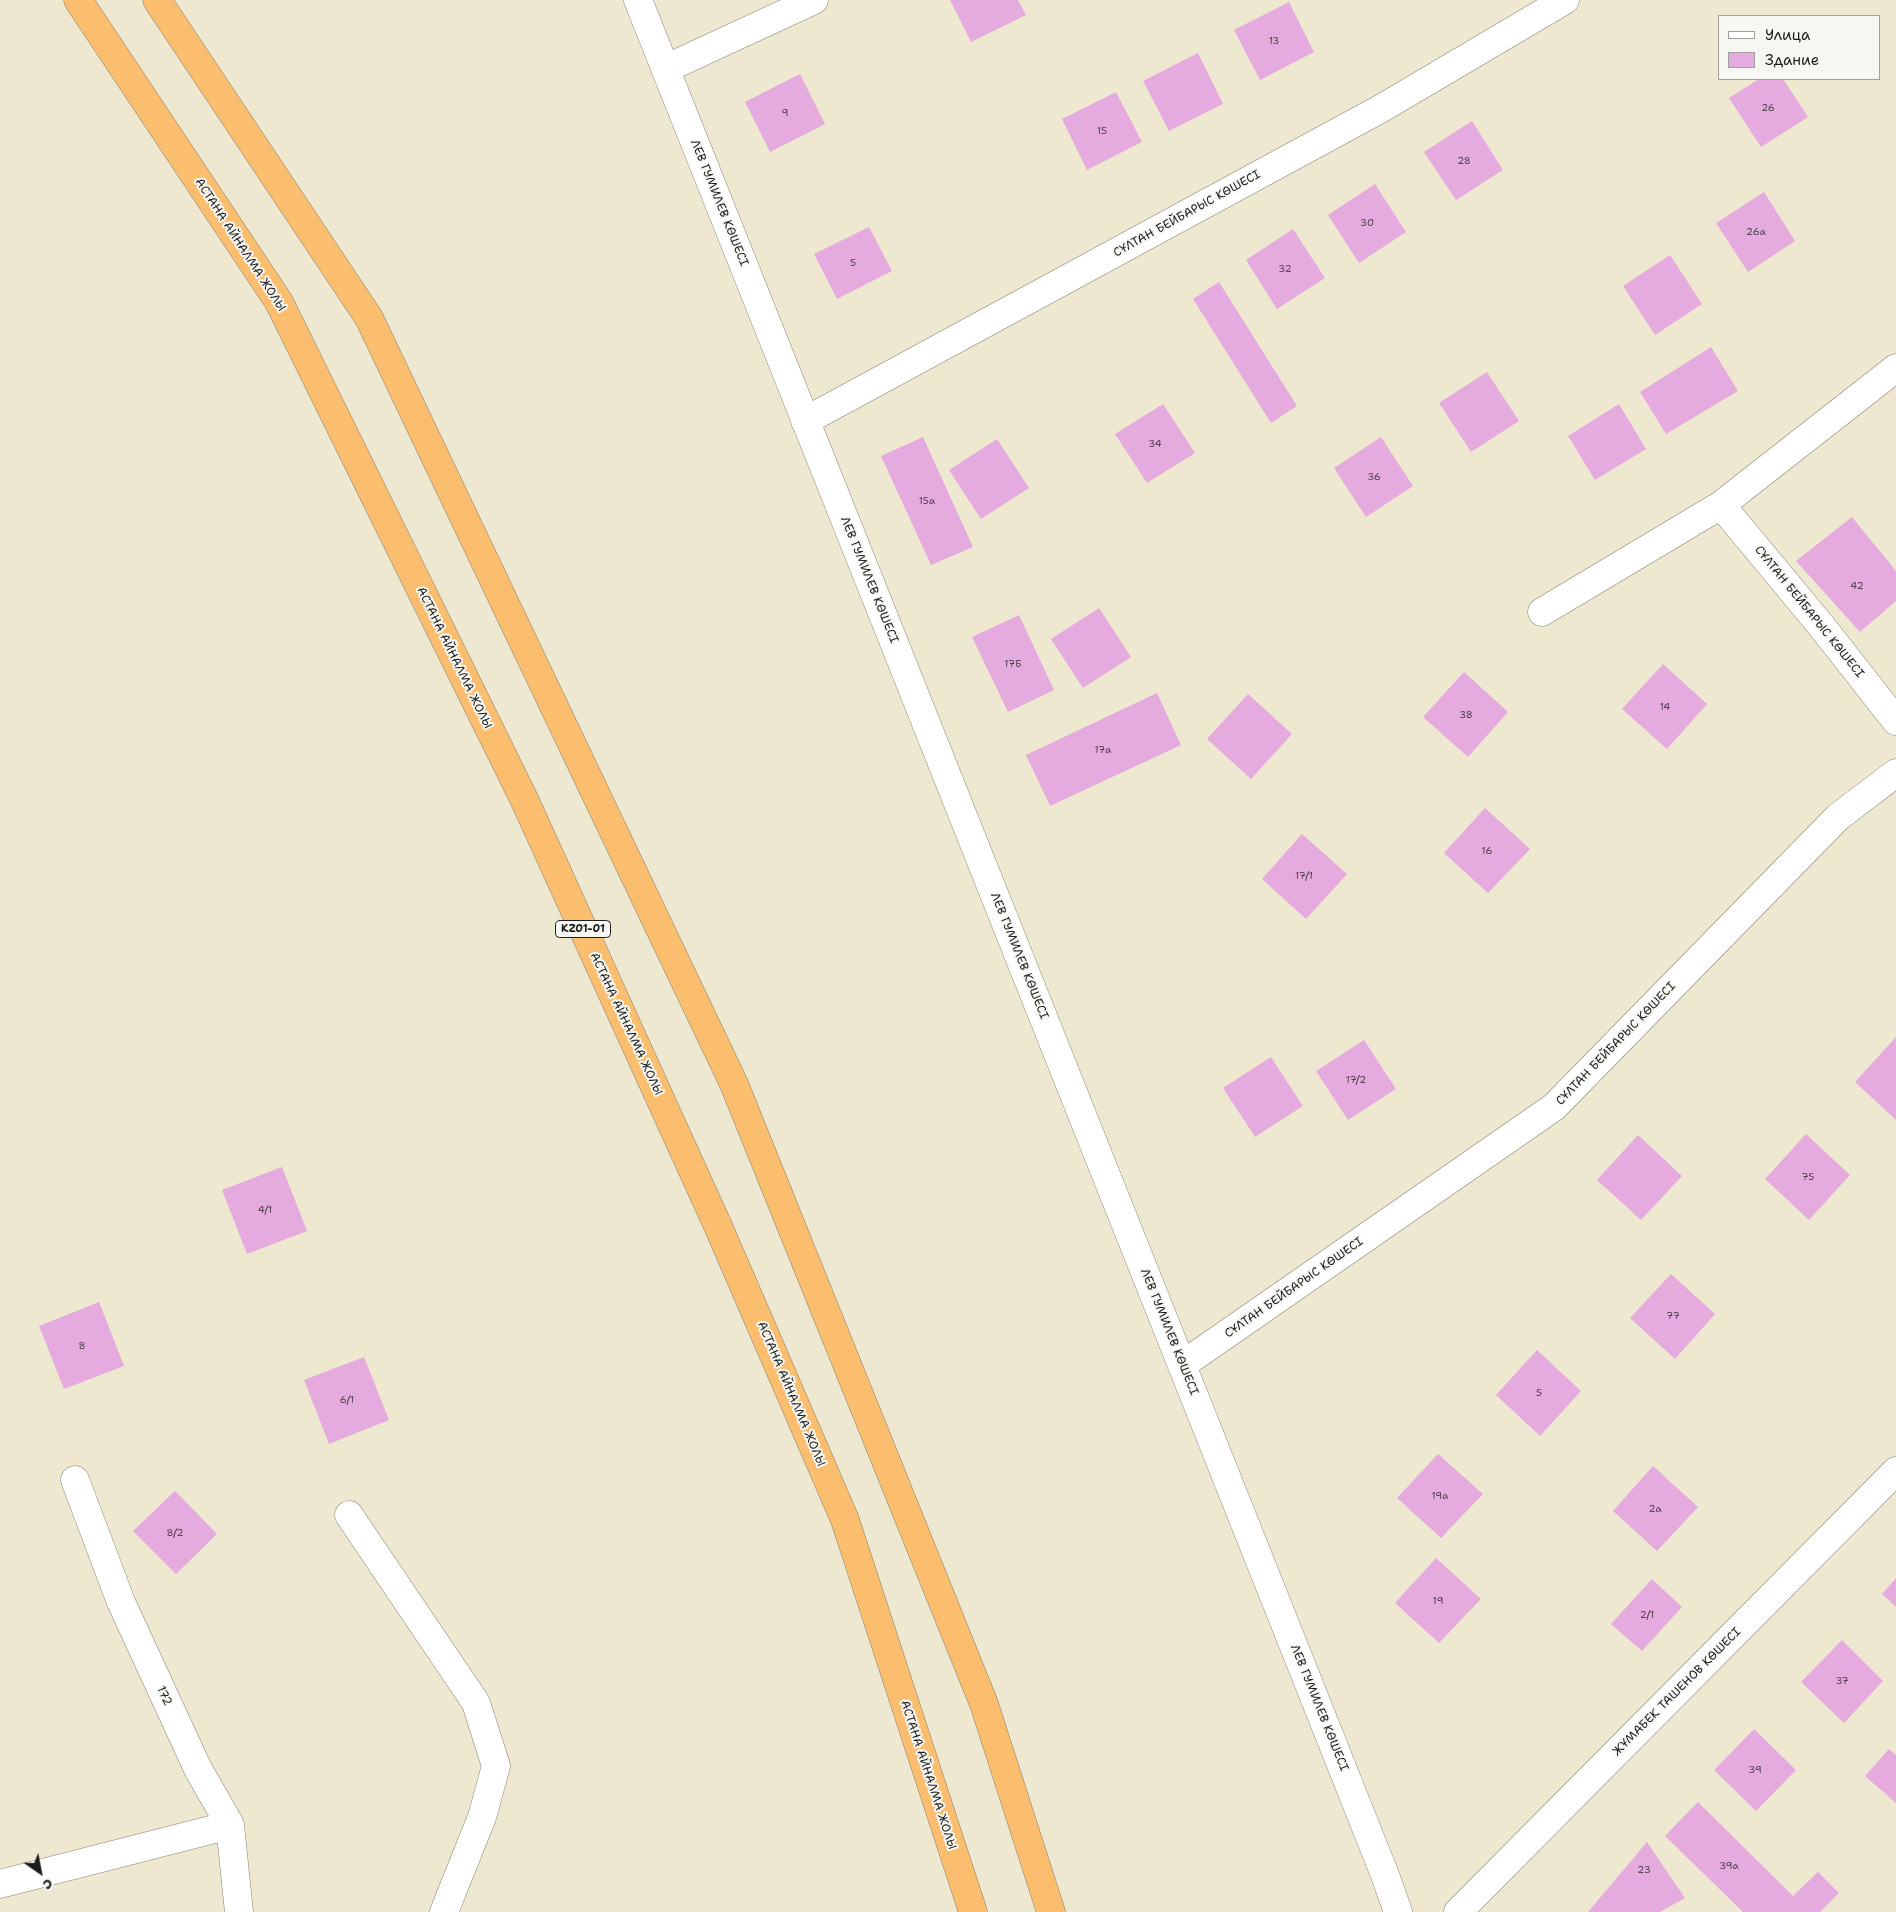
<!DOCTYPE html>
<meta charset="utf-8">
<style>
body{margin:0}
#map{position:relative;width:1896px;height:1912px;overflow:hidden;background:#eee8d0;font-family:"Shantell Sans",sans-serif}
canvas{display:block}
.legend{position:absolute;left:1718px;top:15px;width:162px;height:65px;box-sizing:border-box;background:#f6f6f2;border:1px solid #9f9f9c;margin:0;padding:6px 9px;list-style:none;font-size:15px;color:#1c1c1c}
.legend li{display:flex;align-items:center;gap:10px;height:25px}
.legend b{width:25px;border:1px solid #9f9f9c}
.north{position:absolute;left:15px;top:1847px;width:50px;height:50px;-webkit-text-stroke:4px #f6f6f2;paint-order:stroke;rotate:147deg;font-size:14px;font-weight:700;line-height:20px;text-align:center;color:#1c1c1c}
.north::after{content:'';display:block;margin:auto;width:18px;height:22px;background:#1c1c1c;clip-path:polygon(50% 0,100% 100%,50% 72%,0 100%)}
</style>
<div id="map">
<canvas width="1896" height="1912"></canvas>
<ul class="legend">
<li><b style="height:6px;background:#fff"></b>Улица</li>
<li><b style="height:14px;background:#e5aade"></b>Здание</li>
</ul>
<div class="north">С</div>
</div>
<script>
const ctx = document.querySelector('canvas').getContext('2d');
ctx.lineJoin = 'round';
function fillPath(path, color) { ctx.fillStyle = color; ctx.fill(path, 'evenodd'); }
const toPath = rows => new Path2D(rows.map(r => 'M' + r).join(''));
function trace(path, color, width, dash) { ctx.strokeStyle = color; ctx.lineWidth = width; ctx.lineCap = dash ? 'butt' : 'round'; ctx.setLineDash(dash || []); ctx.stroke(path); }
function drawText(font, color, halo, rows, align = 'center') {
  ctx.font = font + ' "Shantell Sans",sans-serif'; ctx.lineWidth = 4; ctx.setLineDash([]); ctx.textBaseline = 'middle'; ctx.strokeStyle = halo; ctx.fillStyle = color; for (const [text, x, y, turn = 0] of rows) {
    ctx.save(); ctx.translate(x, y); ctx.rotate((+turn || 0) * Math.PI / 180); ctx.textAlign = isNaN(turn) ? turn : align; if (halo) ctx.strokeText(text, 0, 0); ctx.fillText(text, 0, 0); ctx.restore();
  }
}
fillPath(toPath([
 [950,0,1018,0,1026,15,971,42],
 [1289,2,1314,52,1260,80,1234,30],
 [1198,53,1223,104,1169,131,1143,81],
 [800,74,825,124,770,152,745,102],
 [1759,79,1783,79,1808,117,1761,147,1729,98],
 [1116,92,1142,142,1087,170,1062,119],
 [1472,121,1503,170,1456,200,1424,152],
 [1375,184,1406,232,1359,263,1328,215],
 [1764,192,1795,241,1748,272,1716,223],
 [869,227,892,271,837,299,814,254],
 [1293,229,1325,278,1277,309,1246,260],
 [1670,255,1702,304,1655,335,1623,286],
 [1219,282,1297,406,1271,423,1193,299],
 [1711,347,1738,391,1666,434,1640,392],
 [1487,372,1519,421,1471,452,1439,403],
 [1163,404,1195,453,1147,483,1115,434],
 [1619,404,1646,449,1595,480,1568,436],
 [923,437,973,547,931,565,881,456],
 [1381,437,1413,486,1366,517,1334,468],
 [997,439,1029,488,981,519,949,470],
 [1852,517,1896,571,1896,601,1860,632,1796,561],
 [1099,608,1131,657,1083,688,1051,639],
 [1019,615,1054,690,1008,712,972,637],
 [1663,664,1707,704,1667,749,1622,709],
 [1464,672,1508,712,1468,757,1423,717],
 [1157,693,1181,745,1050,806,1026,755],
 [1248,694,1292,734,1251,779,1207,739],
 [1485,808,1530,849,1488,893,1444,853],
 [1302,834,1347,874,1306,919,1262,879],
 [1896,1037,1896,1120,1855,1082],
 [1364,1040,1396,1089,1348,1120,1316,1071],
 [1271,1057,1303,1106,1255,1137,1223,1088],
 [1806,1134,1850,1175,1809,1220,1765,1179],
 [1638,1135,1682,1176,1641,1220,1597,1180],
 [282,1167,307,1231,247,1254,222,1190],
 [1671,1274,1715,1314,1675,1359,1630,1318],
 [99,1302,124,1366,64,1389,39,1326],
 [1537,1350,1581,1391,1540,1436,1496,1395],
 [364,1357,389,1420,329,1444,304,1380],
 [1438,1454,1483,1494,1441,1538,1397,1498],
 [1653,1466,1698,1507,1657,1551,1613,1511],
 [175,1491,217,1534,176,1574,133,1531],
 [1436,1558,1481,1599,1439,1643,1395,1603],
 [1896,1578,1896,1607,1882,1594],
 [1652,1579,1682,1607,1642,1651,1611,1624],
 [1842,1640,1883,1681,1844,1723,1801,1682],
 [1754,1729,1796,1770,1756,1811,1714,1770],
 [1889,1749,1896,1755,1896,1803,1865,1776],
 [1698,1802,1793,1896,1818,1872,1839,1893,1820,1912,1743,1912,1665,1836],
 [1647,1842,1685,1898,1660,1912,1588,1912]
]), '#e5aade');
const minor = toPath([
 [638,0,1385,1875,1398,1912],
 [665,69,814,0],
 [805,421,1382,108,1565,0],
 [1721,505,1823,628,1896,721],
 [1542,612,1721,505,1896,368],
 [1182,1365,1554,1107,1838,817,1896,773],
 [75,1480,121,1602,198,1769,230,1825,239,1912],
 [349,1515,476,1703,496,1766,482,1817,444,1912],
 [0,1884,230,1825],
 [1458,1912,1896,1471]
]);
const highway = toPath([
 [78,0,279,302,524,799,718,1226,845,1520,973,1912],
 [157,0,369,318,734,1084,984,1704,1051,1912]
]);
trace(minor, '#858276', 29);
trace(highway, '#858276', 29);
trace(minor, '#fff', 28);
trace(highway, '#fbbe6e', 28);
drawText('10px', '#4e404c', null, [
 ["13",1274,41],
 ["26",1768,108],
 ["9",785,113],
 ["15",1102,131],
 ["28",1464,161],
 ["30",1367,223],
 ["26а",1756,232],
 ["5",853,263],
 ["32",1285,269],
 ["34",1155,444],
 ["36",1374,477],
 ["15а",927,501],
 ["42",1857,586],
 ["17Б",1013,664],
 ["14",1665,707],
 ["38",1466,715],
 ["17а",1103,750],
 ["16",1487,851],
 ["17/1",1304,876],
 ["17/2",1356,1080],
 ["75",1808,1177],
 ["4/1",265,1210],
 ["77",1673,1316],
 ["8",82,1346],
 ["5",1539,1393],
 ["6/1",347,1400],
 ["19а",1440,1496],
 ["2а",1655,1509],
 ["8/2",175,1533],
 ["19",1438,1601],
 ["2/1",1647,1615],
 ["37",1842,1681],
 ["39",1755,1770],
 ["39а",1729,1866],
 ["23",1644,1870]
]);
for (const [x, y, w] of [
 [583,929,55]
]) { const box = new Path2D(); box.roundRect(x - w / 2, y - 8.5, w, 17, 4); ctx.fillStyle = '#f6f6f2'; ctx.fill(box); trace(box, '#1c1c1c', 1); }
drawText('bold 11px', '#1c1c1c', null, [
 ["KZ01-01",583,929]
]);
drawText('12px', '#1c1c1c', '#f6f6f2', [
 ["ЛЕВ ГУМИЛЕВ КӨШЕСІ",719,203,68],
 ["СҰЛТАН БЕЙБАРЫС КӨШЕСІ",1187,214,-29],
 ["АСТАНА АЙНАЛМА ЖОЛЫ",240,245,57],
 ["ЛЕВ ГУМИЛЕВ КӨШЕСІ",869,580,68],
 ["СҰЛТАН БЕЙБАРЫС КӨШЕСІ",1809,612,51],
 ["АСТАНА АЙНАЛМА ЖОЛЫ",454,658,64],
 ["ЛЕВ ГУМИЛЕВ КӨШЕСІ",1019,956,68],
 ["АСТАНА АЙНАЛМА ЖОЛЫ",626,1024,65],
 ["СҰЛТАН БЕЙБАРЫС КӨШЕСІ",1616,1044,-46],
 ["СҰЛТАН БЕЙБАРЫС КӨШЕСІ",1294,1288,-35],
 ["ЛЕВ ГУМИЛЕВ КӨШЕСІ",1169,1332,68],
 ["АСТАНА АЙНАЛМА ЖОЛЫ",791,1394,67],
 ["ЖҰМАБЕК ТАШЕНОВ КӨШЕСІ",1677,1692,-45],
 ["172",164,1696,65],
 ["ЛЕВ ГУМИЛЕВ КӨШЕСІ",1319,1708,68],
 ["АСТАНА АЙНАЛМА ЖОЛЫ",928,1775,72]
]);
</script>
